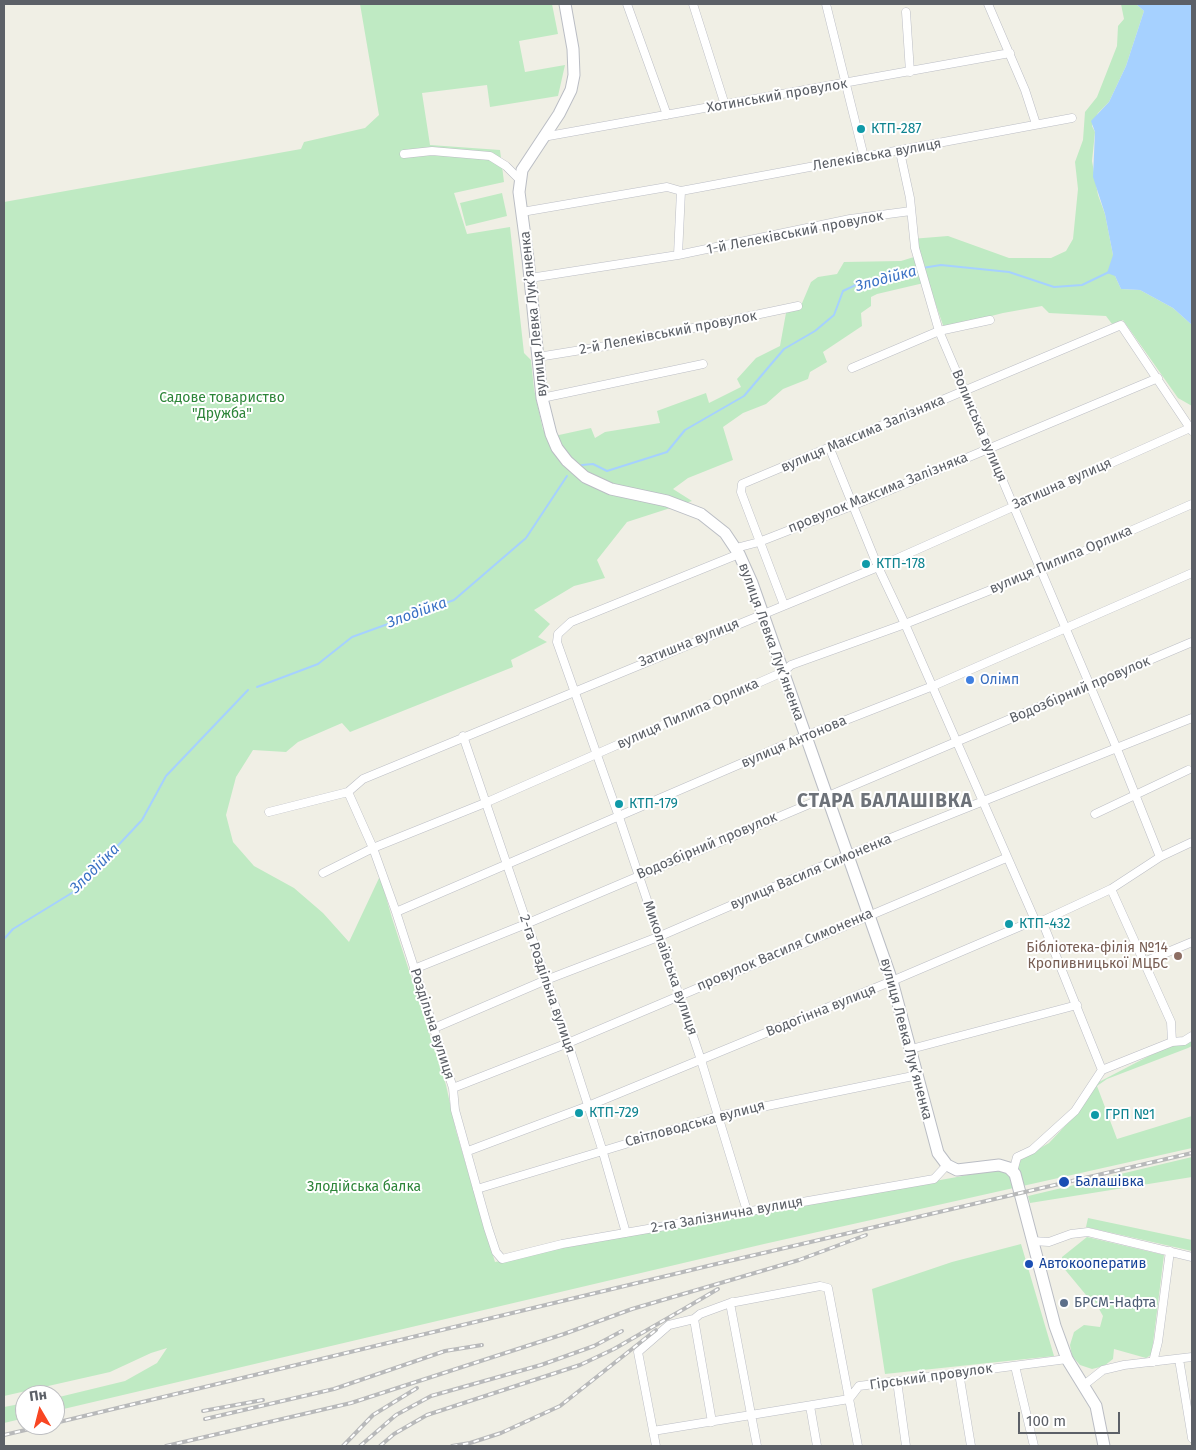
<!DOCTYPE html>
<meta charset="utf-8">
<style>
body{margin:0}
#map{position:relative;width:1196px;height:1450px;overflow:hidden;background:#f0efe5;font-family:"Fira Sans",sans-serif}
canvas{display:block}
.frame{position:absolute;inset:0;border:5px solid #5c6067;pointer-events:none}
.north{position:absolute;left:15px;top:1385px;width:50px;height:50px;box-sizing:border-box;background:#fff;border:1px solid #bebfc2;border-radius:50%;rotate:352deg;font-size:14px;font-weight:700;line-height:20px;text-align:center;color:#5c6067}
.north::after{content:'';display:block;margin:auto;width:18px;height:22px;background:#f84623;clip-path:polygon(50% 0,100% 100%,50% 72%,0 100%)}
.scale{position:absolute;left:1018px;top:1412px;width:102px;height:22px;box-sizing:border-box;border:2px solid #5c6067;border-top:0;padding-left:6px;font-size:15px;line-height:18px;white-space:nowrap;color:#5c6067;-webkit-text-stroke:4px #fff;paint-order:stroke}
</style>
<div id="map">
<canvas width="1196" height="1450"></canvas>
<div class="frame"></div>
<div class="north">Пн</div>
<div class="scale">100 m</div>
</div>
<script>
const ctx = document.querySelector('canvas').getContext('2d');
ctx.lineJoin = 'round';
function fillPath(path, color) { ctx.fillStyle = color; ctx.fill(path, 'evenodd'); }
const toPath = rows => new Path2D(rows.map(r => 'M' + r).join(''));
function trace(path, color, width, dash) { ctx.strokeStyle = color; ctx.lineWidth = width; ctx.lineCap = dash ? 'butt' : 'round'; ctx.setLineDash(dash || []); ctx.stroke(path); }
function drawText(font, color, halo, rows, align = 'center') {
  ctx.font = font + ' "Fira Sans",sans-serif'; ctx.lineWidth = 4; ctx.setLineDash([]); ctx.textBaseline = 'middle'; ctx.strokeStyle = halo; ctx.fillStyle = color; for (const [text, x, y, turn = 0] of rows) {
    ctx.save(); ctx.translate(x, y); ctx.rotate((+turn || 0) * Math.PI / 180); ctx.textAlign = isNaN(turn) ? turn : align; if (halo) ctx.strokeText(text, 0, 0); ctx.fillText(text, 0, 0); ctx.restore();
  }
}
fillPath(toPath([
 [360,4,552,4,558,34,519,41,525,72,565,65,558,96,490,107,487,85,422,93,430,145,500,150,504,182,454,193,467,234,510,227,524,353,531,360,534,389,543,430,559,435,591,428,595,438,605,432,660,423,657,411,706,393,709,403,741,387,737,379,756,358,780,346,786,313,800,308,811,282,818,277,837,274,844,262,901,261,914,257,911,239,948,236,1009,258,1051,258,1066,251,1073,239,1078,189,1075,162,1083,140,1085,112,1097,97,1117,46,1118,26,1124,19,1121,4,1136,4,1144,11,1126,66,1109,102,1098,113,1092,126,1095,132,1092,161,1098,195,1105,214,1113,255,1115,276,1121,289,1140,290,1173,308,1192,325,1192,406,1178,398,1123,320,1112,324,1106,316,1049,313,1042,306,1003,313,944,328,928,282,877,294,871,297,871,306,861,313,862,326,823,352,827,362,810,372,808,379,783,389,766,404,743,413,723,427,733,460,688,478,673,489,692,501,627,522,597,560,605,578,574,586,534,610,550,624,538,637,547,642,511,660,513,667,350,732,342,723,298,742,286,752,253,750,236,777,226,815,233,842,254,866,294,888,323,913,349,942,380,876,392,918,446,1085,456,1131,495,1262,556,1249,996,1170,1019,1171,1018,1167,1021,1159,1049,1143,1080,1110,1097,1083,1170,1045,1192,1039,1192,1046,1188,1048,1107,1079,1097,1086,1117,1139,1192,1116,1192,1148,764,1244,55,1411,55,1398,125,1381,157,1363,167,1348,151,1353,110,1372,4,1396,4,202,301,149,304,142,365,128,379,115],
 [502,193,507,216,466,226,460,203],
 [1192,1157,1192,1177,1030,1203,1028,1196],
 [1088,1218,1192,1240,1192,1251,1086,1227],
 [1087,1237,1164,1255,1153,1343,1151,1355,1146,1358,1114,1349,1113,1359,1104,1366,1092,1369,1080,1365,1072,1356,1070,1345,1074,1332,1084,1325,1100,1327,1103,1316,1094,1300,1086,1295,1062,1266,1062,1257],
 [1021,1244,1054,1356,885,1374,872,1289,952,1262],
 [25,1403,25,1418,4,1423,4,1407]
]), '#bfeac3');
fillPath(toPath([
 [1136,4,1192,4,1192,325,1173,308,1140,290,1121,289,1115,276,1107,273,1113,255,1105,214,1093,177,1095,132,1091,121,1109,102,1126,66,1144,11]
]), '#a6d1ff');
trace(toPath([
 [922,268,941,265,1009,272,1054,287,1082,285,1109,272],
 [582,465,593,464,607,471,667,452,685,430,744,396,784,349,815,331,834,315,843,291,862,282,918,269],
 [257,687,318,664,352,637,454,600,526,538,567,476],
 [4,939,13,929,75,891,142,820,166,776,248,690]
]), '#a6d1ff', 2);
const street = toPath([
 [627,4,667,115],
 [693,4,725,105],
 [826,4,864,157],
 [988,4,1025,90,1036,124],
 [906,12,910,72],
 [543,137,1010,53],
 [900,152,910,198,915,248,939,331,1117,749,1160,857],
 [404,154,432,151,490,156,506,166,519,179],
 [522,212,667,187,681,191],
 [678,255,850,219,911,211],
 [530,278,678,255,681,191,1072,118],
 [538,357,612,345,798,306],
 [852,368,939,331,990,320],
 [542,398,703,364],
 [830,449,878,567,905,624,1035,920],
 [736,548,759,542,854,505,1158,378],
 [739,554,571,622,558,634,557,642,619,817,701,1060,747,1211],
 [784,605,741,492,742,484,1121,325,1192,431],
 [463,736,568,1043,602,1149,626,1233],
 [348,792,373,848,396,912,453,1088,455,1110,488,1228,496,1252,502,1259,562,1244,934,1179,947,1165],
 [269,812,348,792,363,779,878,567,1190,428],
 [1095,814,1188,770],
 [323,873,373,848,485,803,783,672,791,665,905,624,1041,570,1192,504],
 [1111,889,1171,1022,1172,1042],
 [396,912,805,736,933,686,1192,573],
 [1042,921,1102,1070],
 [1144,962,1192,942],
 [414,969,526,924,1192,642],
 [432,1029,546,980,658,937,848,855,1192,718],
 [911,1049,1077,1005],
 [453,1088,568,1043,1006,858],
 [468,1151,588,1106,892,981,1035,920,1042,921,1111,889,1160,857,1192,842],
 [1013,1172,1017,1157,1032,1150,1075,1111,1102,1070,1172,1042,1184,1041,1192,1036],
 [477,1189,718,1116,918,1075],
 [1032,1241,1049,1242,1071,1234,1088,1232,1192,1257],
 [732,1302,730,1303,757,1446],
 [694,1319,712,1422],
 [1179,1359,1192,1438],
 [1153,1362,1158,1342,1170,1251],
 [1015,1366,1034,1446],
 [959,1373,971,1446],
 [897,1381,906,1446],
 [1084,1385,1103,1370,1124,1365,1192,1357],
 [810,1406,817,1446],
 [653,1431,849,1399,859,1386,1067,1359],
 [656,1446,638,1352,669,1325,694,1319,700,1314,730,1303,820,1286,828,1288,858,1446]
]);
const secondary = toPath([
 [565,4,573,49,574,75,571,90,559,114,522,170,519,192,528,259,542,398,551,434,557,448,567,461,585,477,611,489,667,501,701,514,725,533,739,554,752,583,892,981,938,1153,947,1165,957,1170,999,1165,1009,1168,1015,1174,1055,1326,1067,1359,1096,1406,1104,1446]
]);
trace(street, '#bcbec5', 9);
trace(secondary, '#babdc4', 13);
trace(street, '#fff', 8);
trace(secondary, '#fff', 11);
const rail = toPath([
 [677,1313,718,1289],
 [203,1411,263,1400],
 [205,1419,334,1389,445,1351,482,1345],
 [55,1423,712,1265,1192,1153],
 [4,1435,47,1425],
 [166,1446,351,1403,564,1334,632,1309,799,1260,866,1235],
 [343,1446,373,1415,417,1388],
 [360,1446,396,1415,431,1396,541,1365,594,1346,622,1331],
 [380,1446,394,1434,427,1415,580,1365,614,1349,682,1310],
 [452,1446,470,1443,501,1433,560,1406,656,1330]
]);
trace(rail, '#b8b9ba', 4);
trace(rail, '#fff', 2, [5.5]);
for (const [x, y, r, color] of [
 [861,129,5,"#0f9aa8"],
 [866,564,5,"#0f9aa8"],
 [970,680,5,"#3f7fe0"],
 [619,804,5,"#0f9aa8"],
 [1009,924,5,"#0f9aa8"],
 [1178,956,5,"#8d6e63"],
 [579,1113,5,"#0f9aa8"],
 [1095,1115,5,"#0f9aa8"],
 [1064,1182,6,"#1a4fb4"],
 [1029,1264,5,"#1a4fb4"],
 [1064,1303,5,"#5c6f8a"]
]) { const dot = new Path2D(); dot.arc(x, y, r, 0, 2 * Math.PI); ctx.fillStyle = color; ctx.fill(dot); trace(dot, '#fff', 2); }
drawText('14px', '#5c6067', '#fff', [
 ["Хотинський провулок",777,96,-10],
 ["Лелеківська вулиця",877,155,-10],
 ["1-й Лелеківський провулок",795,233,-11],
 ["вулиця Левка Лукʼяненка",534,314,-96],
 ["2-й Лелеківський провулок",668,333,-11],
 ["Волинська вулиця",979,426,67],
 ["вулиця Максима Залізняка",863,434,-23],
 ["Затишна вулиця",1062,484,-24],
 ["провулок Максима Залізняка",878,493,-22],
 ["вулиця Пилипа Орлика",1061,560,-23],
 ["вулиця Левка Лукʼяненка",771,642,70],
 ["Затишна вулиця",689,643,-22],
 ["Водозбірний провулок",1080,690,-23],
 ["вулиця Пилипа Орлика",688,714,-24],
 ["вулиця Антонова",794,742,-23],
 ["Водозбірний провулок",707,846,-23],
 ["вулиця Василя Симоненка",811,872,-23],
 ["провулок Василя Симоненка",785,950,-23],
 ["Миколаївська вулиця",670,968,71],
 ["2-га Роздільна вулиця",547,984,71],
 ["Водогінна вулиця",821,1011,-22],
 ["Роздільна вулиця",432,1024,72],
 ["вулиця Левка Лукʼяненка",906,1039,75],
 ["Світловодська вулиця",695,1124,-15],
 ["2-га Залізнична вулиця",727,1215,-10],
 ["Гірський провулок",931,1377,-8]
]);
drawText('14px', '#0d838f', '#fff', [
 ["КТП-287",871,129],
 ["КТП-178",876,564],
 ["КТП-179",629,804],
 ["КТП-432",1019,924],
 ["КТП-729",589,1113],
 ["ГРП №1",1105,1115]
], 'left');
drawText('14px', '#2d8539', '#fff', [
 ["Садове товариство",222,398],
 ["\"Дружба\"",222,414],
 ["Злодійська балка",364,1187]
]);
drawText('14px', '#366cbe', '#fff', [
 ["Олімп",980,680]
], 'left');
drawText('14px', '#785e54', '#fff', [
 ["Бібліотека-філія №14",1168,948],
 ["Кропивницької МЦБС",1168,964]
], 'right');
drawText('14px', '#164399', '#fff', [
 ["Балашівка",1075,1182],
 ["Автокооператив",1039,1264]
], 'left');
drawText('14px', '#4e5e75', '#fff', [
 ["БРСМ-Нафта",1074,1303]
], 'left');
drawText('italic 15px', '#3b72c5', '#fff', [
 ["Злодійка",886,279,-15],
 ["Злодійка",417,613,-20],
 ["Злодійка",95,869,-45]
]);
ctx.letterSpacing = '1px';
drawText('bold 19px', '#6d7279', '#fff', [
 ["СТАРА БАЛАШІВКА",885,802]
]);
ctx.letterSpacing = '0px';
</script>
